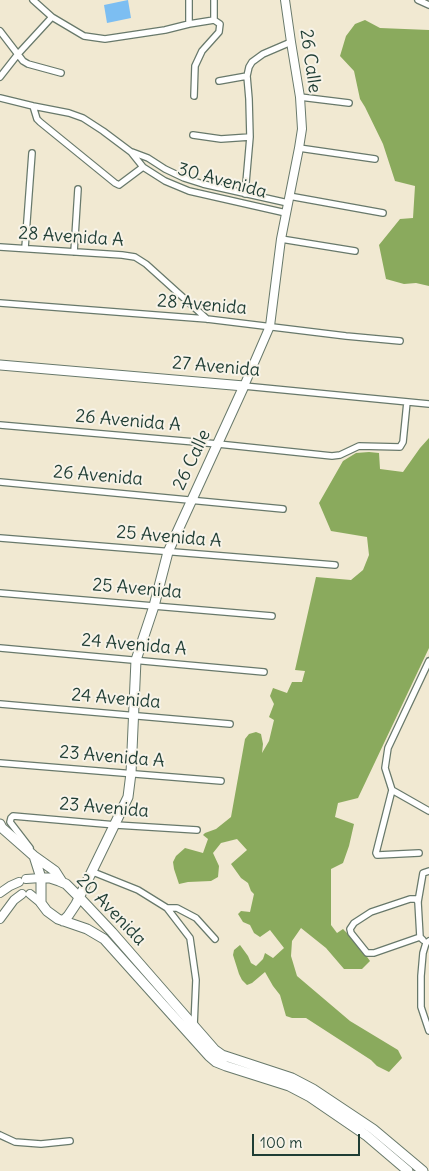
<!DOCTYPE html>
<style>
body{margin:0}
#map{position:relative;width:429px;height:1171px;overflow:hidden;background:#f1e9d2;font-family:Delius,sans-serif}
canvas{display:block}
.scale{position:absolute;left:252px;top:1134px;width:108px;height:22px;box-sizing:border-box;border:2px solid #1f3d34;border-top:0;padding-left:6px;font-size:15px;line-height:18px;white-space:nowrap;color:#1f3d34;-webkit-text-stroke:4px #f7f3e8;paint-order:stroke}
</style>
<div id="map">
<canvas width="429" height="1171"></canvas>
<div class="scale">100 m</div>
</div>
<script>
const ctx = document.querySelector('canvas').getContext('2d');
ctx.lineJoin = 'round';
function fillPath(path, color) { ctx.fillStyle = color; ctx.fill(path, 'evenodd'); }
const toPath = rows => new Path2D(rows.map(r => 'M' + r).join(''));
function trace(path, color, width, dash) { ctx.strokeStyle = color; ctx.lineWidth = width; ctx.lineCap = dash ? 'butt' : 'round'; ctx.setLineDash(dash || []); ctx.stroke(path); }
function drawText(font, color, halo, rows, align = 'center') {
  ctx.font = font + ' Delius,sans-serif'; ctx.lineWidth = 4; ctx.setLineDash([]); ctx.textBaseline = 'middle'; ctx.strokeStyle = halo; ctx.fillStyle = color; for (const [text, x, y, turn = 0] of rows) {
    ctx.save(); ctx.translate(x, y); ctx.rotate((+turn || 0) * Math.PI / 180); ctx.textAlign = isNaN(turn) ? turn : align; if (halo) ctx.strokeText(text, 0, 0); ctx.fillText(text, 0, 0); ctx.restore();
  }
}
fillPath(toPath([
 [365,20,380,28,429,30,429,286,416,283,404,284,386,279,379,245,400,219,413,218,415,186,395,181,383,144,365,107,360,99,354,71,340,56,346,36,355,24],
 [429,438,429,648,358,798,338,803,335,817,354,824,349,846,343,863,331,869,331,925,337,933,343,929,357,943,370,961,362,969,344,969,326,948,301,928,292,941,291,956,297,976,350,1021,398,1050,402,1058,389,1072,377,1066,371,1060,306,1018,292,1018,286,1016,280,995,273,986,265,972,252,983,247,985,242,980,239,974,233,955,234,950,240,945,248,956,251,963,256,966,263,959,265,953,273,958,284,948,270,930,260,937,254,933,250,925,243,922,238,914,241,911,250,912,254,894,251,891,248,883,241,878,231,864,247,850,237,839,221,843,213,853,219,866,218,877,211,881,188,882,179,884,174,869,173,862,176,856,185,848,203,853,208,839,203,835,205,833,216,829,231,817,245,739,249,734,256,732,261,734,263,744,262,753,269,741,274,720,269,717,274,704,270,696,273,688,287,693,292,682,302,682,305,671,295,670,316,577,351,580,363,570,369,555,367,537,331,531,319,503,343,461,356,453,369,452,379,453,380,469,403,472,420,448]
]), '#8aaa5d');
fillPath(toPath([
 [128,0,131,18,107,23,104,5]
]), '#7cbef2');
const minor = toPath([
 [33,0,52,17,84,36,105,39,165,30,189,24,214,20,220,24,219,32,202,51,195,66,194,96],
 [189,0,189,24],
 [214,0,214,20],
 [418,0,429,5],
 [0,31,23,61,28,64,61,73],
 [0,77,18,54,52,17],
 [219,81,247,76],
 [300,97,349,103],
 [0,98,33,106,69,113,83,118,103,131,131,152,143,167,165,181,189,191,286,213],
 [33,106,37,119,40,122,115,183,119,185,143,167],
 [193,135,221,139,250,137],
 [299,148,375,159],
 [132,152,148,158,165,169,184,178,203,184,288,203],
 [245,194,250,137,249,99,247,76,249,67,252,62,263,54,291,42],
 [289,196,383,213],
 [281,239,355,251],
 [0,247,122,255,135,257,146,264,207,319],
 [25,248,32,153],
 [74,252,78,189],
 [0,303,207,319,346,336,400,341],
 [244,386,429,404],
 [0,425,218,444,332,456,340,455,359,446,400,447,403,442,407,402],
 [0,482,283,509],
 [0,538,335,565],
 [0,593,272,616],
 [0,648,264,672],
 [0,704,230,724],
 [0,763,221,781],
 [392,790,429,811],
 [30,848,10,822,11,818,13,816,116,825,197,830],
 [419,853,378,855,377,855,376,853,392,790,385,768,388,748,429,661],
 [93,872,138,890,167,908,190,938,196,980,194,1026],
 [418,902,416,899,410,899,371,912,354,923,350,929,351,933,367,953,374,953,420,937],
 [167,908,177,908,196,918,215,939],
 [423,940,420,937,418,902,423,873,429,871],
 [429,941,426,943,423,953,421,976,421,1007,429,1031],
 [0,1135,15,1142,41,1144,70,1141]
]);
const tertiary = toPath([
 [244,386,270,326,281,239,299,148,302,129,300,97,291,42,285,0],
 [26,879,41,878],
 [0,893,10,886,19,882],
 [30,894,41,903],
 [0,919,14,900,22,894]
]);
const secondary = toPath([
 [0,365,244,386,168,552,154,606,136,660,131,773,128,797,76,904,68,916,63,921],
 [0,824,2,828,34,856,55,871,62,882],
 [34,856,41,878,41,903,47,911,58,919,87,929,104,939,209,1056,216,1062,226,1066,289,1086,310,1097,367,1136,408,1171],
 [41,878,50,878,59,881,66,884,80,898,112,932,215,1050,222,1055,292,1078,313,1089,373,1129,423,1171]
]);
trace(minor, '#68796b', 8);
trace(tertiary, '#68796b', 10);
trace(secondary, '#68796b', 11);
trace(minor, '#fff', 5.5);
trace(tertiary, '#fff', 8);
trace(secondary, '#fff', 9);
drawText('18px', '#1f3d34', '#f7f3e8', [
 ["26 Calle",310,61,82],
 ["30 Avenida",222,181,15],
 ["28 Avenida A",71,237,4],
 ["28 Avenida",202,305,5],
 ["27 Avenida",216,367,5],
 ["26 Avenida A",128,421,5],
 ["26 Calle",192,460,-65],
 ["26 Avenida",98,476,5],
 ["25 Avenida A",169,537,5],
 ["25 Avenida",137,589,5],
 ["24 Avenida A",134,645,5],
 ["24 Avenida",116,699,5],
 ["23 Avenida A",112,757,5],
 ["23 Avenida",104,808,5],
 ["20 Avenida",111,910,46]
]);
</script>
